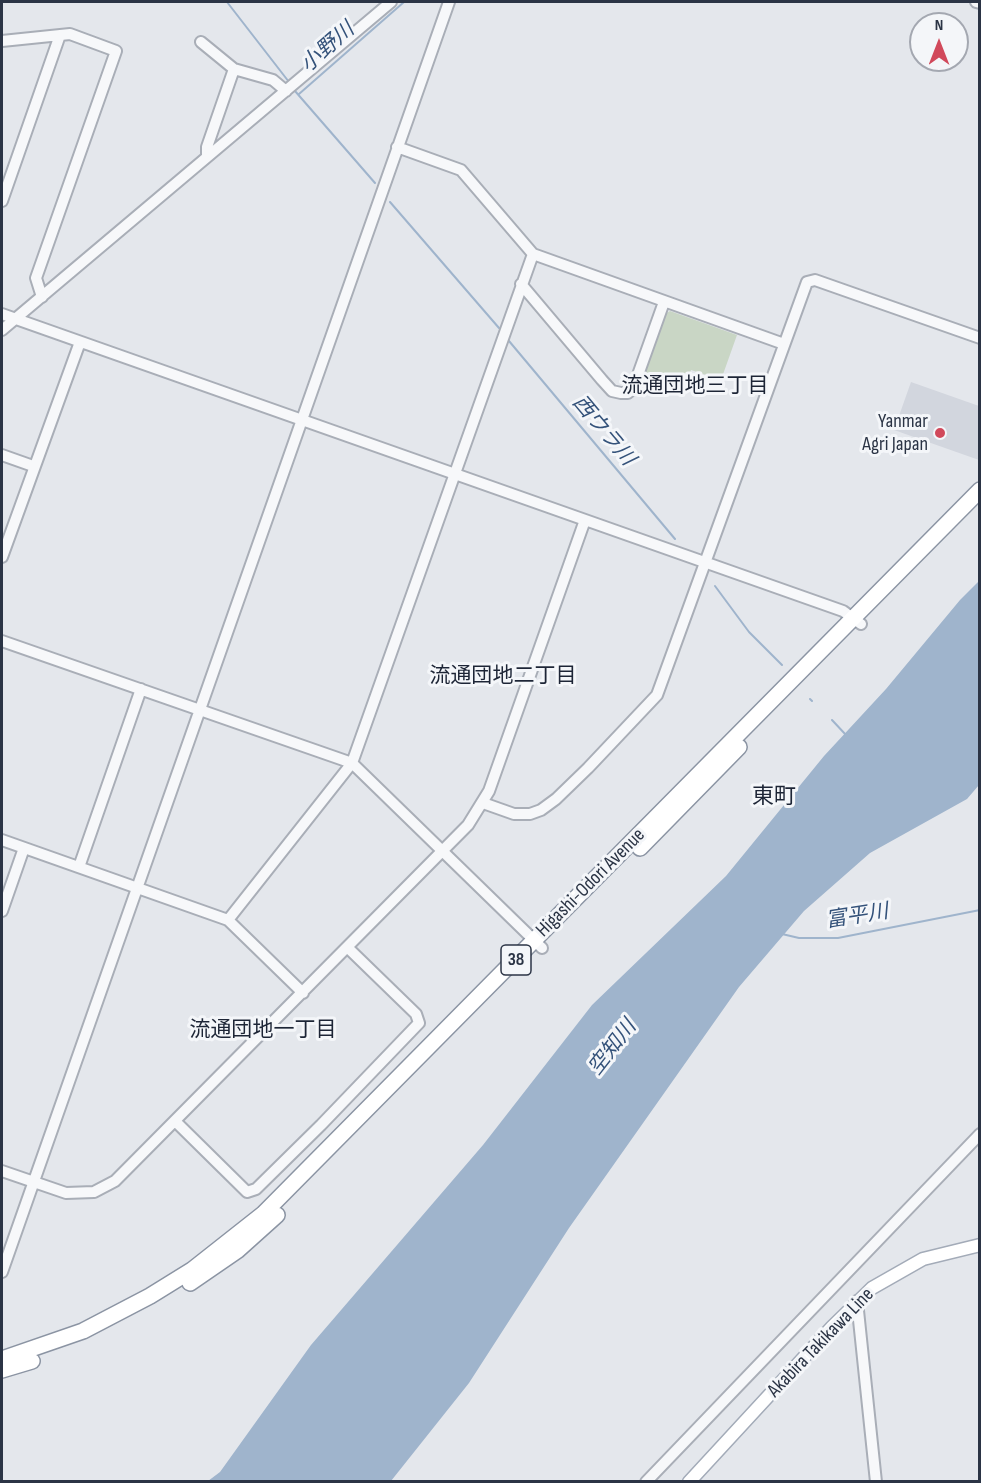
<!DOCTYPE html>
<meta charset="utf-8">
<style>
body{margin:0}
#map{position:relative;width:981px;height:1483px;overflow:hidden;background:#e4e7ec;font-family:"Sofia Sans Condensed",sans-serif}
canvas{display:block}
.frame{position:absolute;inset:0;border:3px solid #2b3445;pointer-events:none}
.north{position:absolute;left:909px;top:12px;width:60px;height:60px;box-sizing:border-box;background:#f4f6f9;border:2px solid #a4a8b1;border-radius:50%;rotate:0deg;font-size:16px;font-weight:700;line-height:24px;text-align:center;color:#2b3445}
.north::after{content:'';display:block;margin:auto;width:21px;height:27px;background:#d1495b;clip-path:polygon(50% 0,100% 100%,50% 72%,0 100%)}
</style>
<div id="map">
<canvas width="981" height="1483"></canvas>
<div class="frame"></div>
<div class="north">N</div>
</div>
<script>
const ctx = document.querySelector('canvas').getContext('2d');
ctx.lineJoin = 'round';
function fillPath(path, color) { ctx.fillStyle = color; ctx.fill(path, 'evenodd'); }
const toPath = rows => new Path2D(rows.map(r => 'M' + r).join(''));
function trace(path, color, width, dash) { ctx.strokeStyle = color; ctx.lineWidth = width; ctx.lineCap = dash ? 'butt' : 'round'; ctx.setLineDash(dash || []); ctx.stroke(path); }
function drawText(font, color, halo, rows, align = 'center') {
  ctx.font = font + ' "Sofia Sans Condensed","Noto Sans JP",sans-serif'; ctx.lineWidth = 6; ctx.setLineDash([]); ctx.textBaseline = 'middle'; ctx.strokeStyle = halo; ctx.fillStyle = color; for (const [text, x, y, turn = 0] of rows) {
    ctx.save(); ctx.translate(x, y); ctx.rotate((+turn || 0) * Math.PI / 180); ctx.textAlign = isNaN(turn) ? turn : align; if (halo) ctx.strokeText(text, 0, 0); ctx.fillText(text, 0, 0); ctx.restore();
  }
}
fillPath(toPath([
 [911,382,979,406,979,460,894,430]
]), '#d2d6de');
fillPath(toPath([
 [670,311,737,335,721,380,691,370,686,391,644,375,665,314]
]), '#c9d6c5');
fillPath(toPath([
 [979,581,979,785,967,799,870,853,804,911,739,987,569,1228,469,1383,391,1481,208,1481,220,1472,311,1345,483,1145,592,1005,726,876,824,756,886,689,960,600]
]), '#9fb4cc');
trace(toPath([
 [227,2,289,82],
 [295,91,375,183],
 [299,94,404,2],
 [390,202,499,328],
 [509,341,675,539],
 [715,586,749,632,782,665],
 [810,699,812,701],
 [832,720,846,735],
 [782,934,799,938,838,938,980,910]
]), '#9fb4cc', 2);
const minor = toPath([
 [976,2,980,3],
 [2,41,70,34,116,51,36,278,42,297],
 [201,42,234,69,273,80,286,91],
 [397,147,461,170,533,254,784,344],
 [207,157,207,147,234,69],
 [2,201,60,35],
 [521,284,602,380,612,391,621,393,628,393,634,386,664,302],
 [2,314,843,611,861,624],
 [2,330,391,2],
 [2,455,33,466],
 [2,557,80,342],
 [2,641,352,763,542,948],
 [483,803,514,814,530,814,541,810,556,799,588,768,657,695,807,282,815,280,980,338],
 [2,840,228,920,303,993],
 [79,867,141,689],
 [2,911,24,848],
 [228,920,352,763,533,254],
 [175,1121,247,1192,256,1189,321,1125,419,1023,416,1014,347,947],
 [2,1171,66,1193,94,1192,115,1181,468,825,489,791,585,520],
 [2,1272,449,2],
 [857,1301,876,1482],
 [646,1482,980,1134]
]);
const major = toPath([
 [689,1482,832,1327,872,1288,923,1259,980,1245]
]);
const highway = toPath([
 [640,848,739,747],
 [190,1283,238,1250,277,1215],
 [2,1359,83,1331,150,1296,192,1270,263,1214,980,490],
 [2,1370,32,1361]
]);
trace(minor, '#a9aeb7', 14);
trace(major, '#a3abb8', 15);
trace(highway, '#8b94a3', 18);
trace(minor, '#f7f8fa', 10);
trace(major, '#fff', 12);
trace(highway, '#fff', 15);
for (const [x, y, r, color] of [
 [940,433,6,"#d1495b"]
]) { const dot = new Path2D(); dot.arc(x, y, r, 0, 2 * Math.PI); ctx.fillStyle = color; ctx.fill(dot); trace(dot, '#f4f6f9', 2); }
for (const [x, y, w] of [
 [516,960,30]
]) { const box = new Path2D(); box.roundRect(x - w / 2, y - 15, w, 30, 4.5); ctx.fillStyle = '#f4f6f9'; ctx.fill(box); trace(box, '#2b3445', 1.5); }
drawText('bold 18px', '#2b3445', null, [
 ["38",516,960]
]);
drawText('20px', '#2b3445', '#f4f6f9', [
 ["Yanmar",928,422],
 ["Agri Japan",928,445]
], 'right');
drawText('20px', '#2b3445', '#f4f6f9', [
 ["Higashi-Odori Avenue",591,883,-45],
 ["Akabira Takikawa Line",821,1343,-46]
]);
drawText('italic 21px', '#34527a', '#f4f6f9', [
 ["小野川",328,48,-41],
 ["西ウラ川",603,431,50],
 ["富平川",857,917,-9],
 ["空知川",613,1048,-52]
]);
drawText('21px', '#1d2536', '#f4f6f9', [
 ["流通団地三丁目",695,387],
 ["流通団地二丁目",503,677],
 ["流通団地一丁目",263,1031]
]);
drawText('22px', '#1d2536', '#f4f6f9', [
 ["東町",774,797]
]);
</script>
